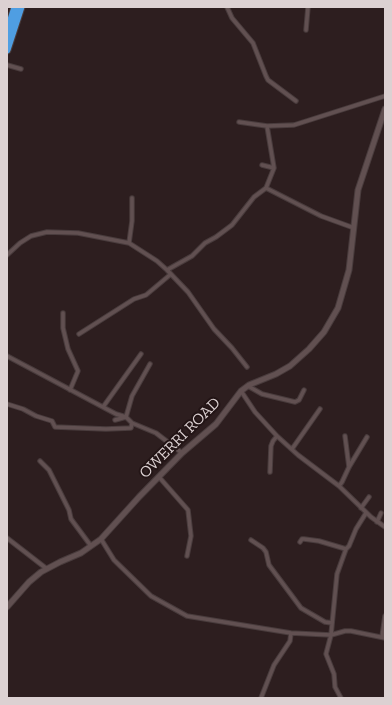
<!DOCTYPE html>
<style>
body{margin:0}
#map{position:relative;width:392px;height:705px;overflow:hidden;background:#2d1e1f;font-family:"Zilla Slab",serif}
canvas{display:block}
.frame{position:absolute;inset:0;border:8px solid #dcd1d2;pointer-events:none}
</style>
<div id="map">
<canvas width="392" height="705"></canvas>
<div class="frame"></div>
</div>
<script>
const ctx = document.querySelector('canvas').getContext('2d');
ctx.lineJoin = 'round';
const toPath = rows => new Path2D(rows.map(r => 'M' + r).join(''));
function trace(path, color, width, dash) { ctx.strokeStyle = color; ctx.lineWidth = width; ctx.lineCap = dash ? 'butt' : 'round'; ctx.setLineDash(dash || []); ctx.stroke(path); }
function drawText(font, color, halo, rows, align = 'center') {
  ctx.font = font + ' "Zilla Slab",serif'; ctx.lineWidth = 4; ctx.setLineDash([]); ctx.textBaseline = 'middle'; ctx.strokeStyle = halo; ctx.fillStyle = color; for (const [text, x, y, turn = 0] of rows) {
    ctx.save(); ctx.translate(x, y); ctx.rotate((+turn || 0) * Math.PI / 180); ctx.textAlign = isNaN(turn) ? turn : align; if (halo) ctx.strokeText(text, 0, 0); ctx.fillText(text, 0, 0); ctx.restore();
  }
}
const street = toPath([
 [227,7,232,18,253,43,266,76,268,80,296,101],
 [306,30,308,7],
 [7,65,21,69],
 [239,122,267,126,294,125,385,96],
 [262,165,274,168],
 [266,188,321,216,354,228],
 [129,243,132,221,132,198],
 [7,255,20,243,31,236,47,232,78,233,129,243,157,261,167,270,188,292,214,329,232,348,247,367],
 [167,270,192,256,205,243,216,237,232,225,254,197,266,188,274,168,267,126],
 [63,313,63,328,68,349,78,371,70,390],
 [79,334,134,299,146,295,171,274],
 [7,356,116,414,126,417,132,423,156,433,182,453],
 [248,386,262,394,295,402,299,400,304,390],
 [241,391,255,412,277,436,298,455,339,486,371,517,385,527],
 [7,404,23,409,36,416,52,421,55,427,106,429,131,428,132,423],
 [103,407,141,354],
 [115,420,126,417,132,396,150,364],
 [345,436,349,467],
 [292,449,320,409],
 [40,461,49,470,69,510,71,519,91,546],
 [270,472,271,446,273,441,277,436],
 [159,477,188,510,191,536,187,556],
 [339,486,342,482,349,467,367,437],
 [361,508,369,497],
 [377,522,381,513],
 [7,538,47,569],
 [101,539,114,560,151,596,187,616,291,633,331,635,345,631,351,631,385,638],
 [251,540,263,548,266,552,269,565,301,608,325,622,332,623],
 [300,542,302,539,304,539,319,541,346,549,349,546,356,529,366,513],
 [382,637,385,616],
 [261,698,274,665,290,641,291,633],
 [341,698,335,687,334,674,326,654,331,635,337,574,346,549]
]);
const secondary = toPath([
 [7,607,29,582,41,572,60,562,81,553,101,539,139,497,182,453,216,424,241,391,249,385,276,374,290,366,309,349,324,332,338,308,349,270,358,190,385,109]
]);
const highway = toPath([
 [7,32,15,7],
 [7,50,21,7]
]);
trace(street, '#493c3d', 5.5);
trace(secondary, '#493c3d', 7);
trace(highway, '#493c3d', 9);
trace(street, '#615051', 3.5);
trace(secondary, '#615051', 5);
trace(highway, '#4f9ee2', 7);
drawText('16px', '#dcd1d2', '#231516', [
 ["OWERRI ROAD",180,438,-45]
]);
</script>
